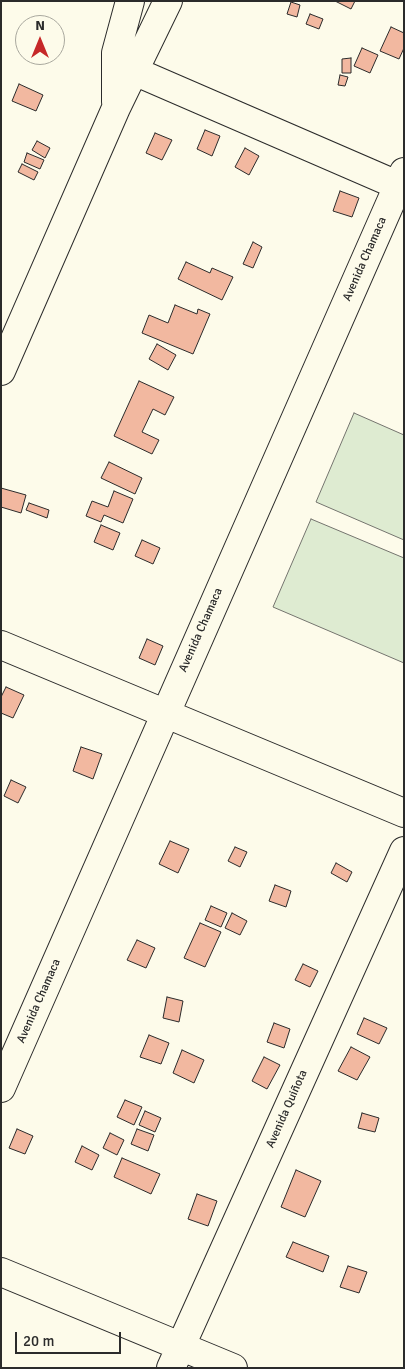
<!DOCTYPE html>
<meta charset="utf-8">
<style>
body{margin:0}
#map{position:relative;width:405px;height:1369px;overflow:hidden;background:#fdfbea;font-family:Signika,sans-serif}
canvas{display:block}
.frame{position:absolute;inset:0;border:2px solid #2b2b2b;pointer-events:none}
.north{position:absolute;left:15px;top:15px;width:50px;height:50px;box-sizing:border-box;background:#fdfbea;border:1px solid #a9a89e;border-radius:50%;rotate:0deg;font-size:14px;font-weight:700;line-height:20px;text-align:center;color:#2b2b2b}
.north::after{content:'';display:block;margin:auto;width:18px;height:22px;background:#c62828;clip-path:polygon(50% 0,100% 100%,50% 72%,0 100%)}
.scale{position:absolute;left:15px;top:1332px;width:106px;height:22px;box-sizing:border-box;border:2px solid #2b2b2b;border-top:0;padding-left:6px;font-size:15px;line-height:18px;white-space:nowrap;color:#2b2b2b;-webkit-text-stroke:4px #fdfbea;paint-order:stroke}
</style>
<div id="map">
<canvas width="405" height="1369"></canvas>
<div class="frame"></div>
<div class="north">N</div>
<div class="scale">20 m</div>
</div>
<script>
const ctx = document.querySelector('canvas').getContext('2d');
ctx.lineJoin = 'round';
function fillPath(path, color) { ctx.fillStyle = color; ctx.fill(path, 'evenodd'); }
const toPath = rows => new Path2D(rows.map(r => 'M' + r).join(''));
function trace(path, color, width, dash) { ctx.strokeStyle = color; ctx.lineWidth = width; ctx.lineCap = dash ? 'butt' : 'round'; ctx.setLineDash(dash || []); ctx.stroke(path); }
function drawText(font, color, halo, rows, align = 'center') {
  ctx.font = font + ' Signika,sans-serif'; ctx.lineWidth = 4; ctx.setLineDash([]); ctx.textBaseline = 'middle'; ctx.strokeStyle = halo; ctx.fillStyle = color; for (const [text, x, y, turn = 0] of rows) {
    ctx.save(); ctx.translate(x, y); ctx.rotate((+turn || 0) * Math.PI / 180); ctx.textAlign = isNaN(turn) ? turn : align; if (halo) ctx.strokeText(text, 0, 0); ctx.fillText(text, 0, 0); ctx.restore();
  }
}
const green = toPath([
 [354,413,404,435,404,540,316,502,354,413],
 [311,519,404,558,404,663,273,607,311,519]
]);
fillPath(green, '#deebd1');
trace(green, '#74746e', 1);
const building = toPath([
 [335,1,355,1,351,9,335,1],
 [291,2,300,5,297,17,287,14,291,2],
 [310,14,323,19,319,29,306,24,310,14],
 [391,27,404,33,404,48,399,59,380,51,391,27],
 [362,48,378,55,370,73,354,66,362,48],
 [351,58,351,73,342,73,342,59,351,58],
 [340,75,348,77,345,86,338,85,340,75],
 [19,84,43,95,36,111,12,101,19,84],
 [205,130,220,136,212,156,197,149,205,130],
 [155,133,172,140,162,160,146,153,155,133],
 [37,141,50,148,45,158,32,150,37,141],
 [245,148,259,156,249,175,235,167,245,148],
 [27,153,44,160,40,169,24,162,27,153],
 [22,164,38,172,34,180,18,172,22,164],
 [340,191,359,198,352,217,333,211,340,191],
 [253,242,262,247,253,268,243,264,253,242],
 [186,262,210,273,212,268,233,277,222,300,178,279,186,262],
 [175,305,197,314,198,309,210,314,193,354,142,333,149,315,168,323,175,305],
 [157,344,176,355,168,370,149,359,157,344],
 [139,381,174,397,165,415,153,409,142,432,159,440,152,454,114,436,139,381],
 [109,462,142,478,135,494,101,478,109,462],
 [1,488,26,495,21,513,1,507,1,488],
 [114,491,133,499,123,523,104,515,101,522,86,516,92,501,108,507,114,491],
 [29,503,49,510,47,518,26,510,29,503],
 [101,525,120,533,113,550,94,542,101,525],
 [142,540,160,548,153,564,135,556,142,540],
 [147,639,163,646,155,665,139,658,147,639],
 [6,687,24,695,13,718,1,713,1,697,6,687],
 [81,747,102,754,93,779,73,771,81,747],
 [11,780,26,787,18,803,4,796,11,780],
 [170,841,189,849,178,873,159,864,170,841],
 [235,847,247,852,240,867,228,861,235,847],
 [336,863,352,872,347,882,331,873,336,863],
 [275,885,291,891,286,907,269,901,275,885],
 [211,906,227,913,221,927,205,920,211,906],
 [232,913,247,921,240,935,225,928,232,913],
 [200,923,221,932,205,967,184,958,200,923],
 [137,940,155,948,146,968,127,960,137,940],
 [303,964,318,971,310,987,295,980,303,964],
 [167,997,183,1001,179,1022,163,1018,167,997],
 [364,1018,387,1028,379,1044,357,1034,364,1018],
 [274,1023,290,1029,284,1048,267,1042,274,1023],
 [149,1035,169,1043,161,1064,140,1057,149,1035],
 [351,1047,370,1057,357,1080,338,1071,351,1047],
 [182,1050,204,1060,194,1083,173,1073,182,1050],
 [264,1057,280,1065,267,1089,252,1081,264,1057],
 [125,1100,142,1107,134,1125,117,1117,125,1100],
 [145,1111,161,1118,155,1132,139,1125,145,1111],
 [362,1113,379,1118,375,1132,358,1128,362,1113],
 [17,1129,33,1136,25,1154,9,1148,17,1129],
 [137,1129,154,1135,148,1151,131,1144,137,1129],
 [110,1133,124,1140,117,1155,103,1148,110,1133],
 [82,1146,99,1155,92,1170,75,1162,82,1146],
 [122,1158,160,1174,151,1194,114,1177,122,1158],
 [296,1170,321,1181,305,1217,281,1207,296,1170],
 [197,1194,217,1201,208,1226,188,1219,197,1194],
 [293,1242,329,1256,323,1272,286,1257,293,1242],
 [348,1266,367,1272,359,1293,340,1287,348,1266]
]);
fillPath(building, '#f2b8a0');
trace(building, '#2b2b2b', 1);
const minor = toPath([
 [134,71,404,188],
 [116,102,116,53,130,1],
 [1,371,116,108,168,1],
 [1,645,404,813],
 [1,1088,404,172],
 [1,1272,233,1368],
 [171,1368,404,851]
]);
trace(minor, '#2b2b2b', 30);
trace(minor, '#fdfbea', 28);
drawText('12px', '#2b2b2b', '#fdfbea', [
 ["Avenida Chamaca",365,259,-66],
 ["Avenida Chamaca",201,630,-66],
 ["Avenida Chamaca",39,1001,-66],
 ["Avenida Quiñota",287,1109,-66]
]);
</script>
